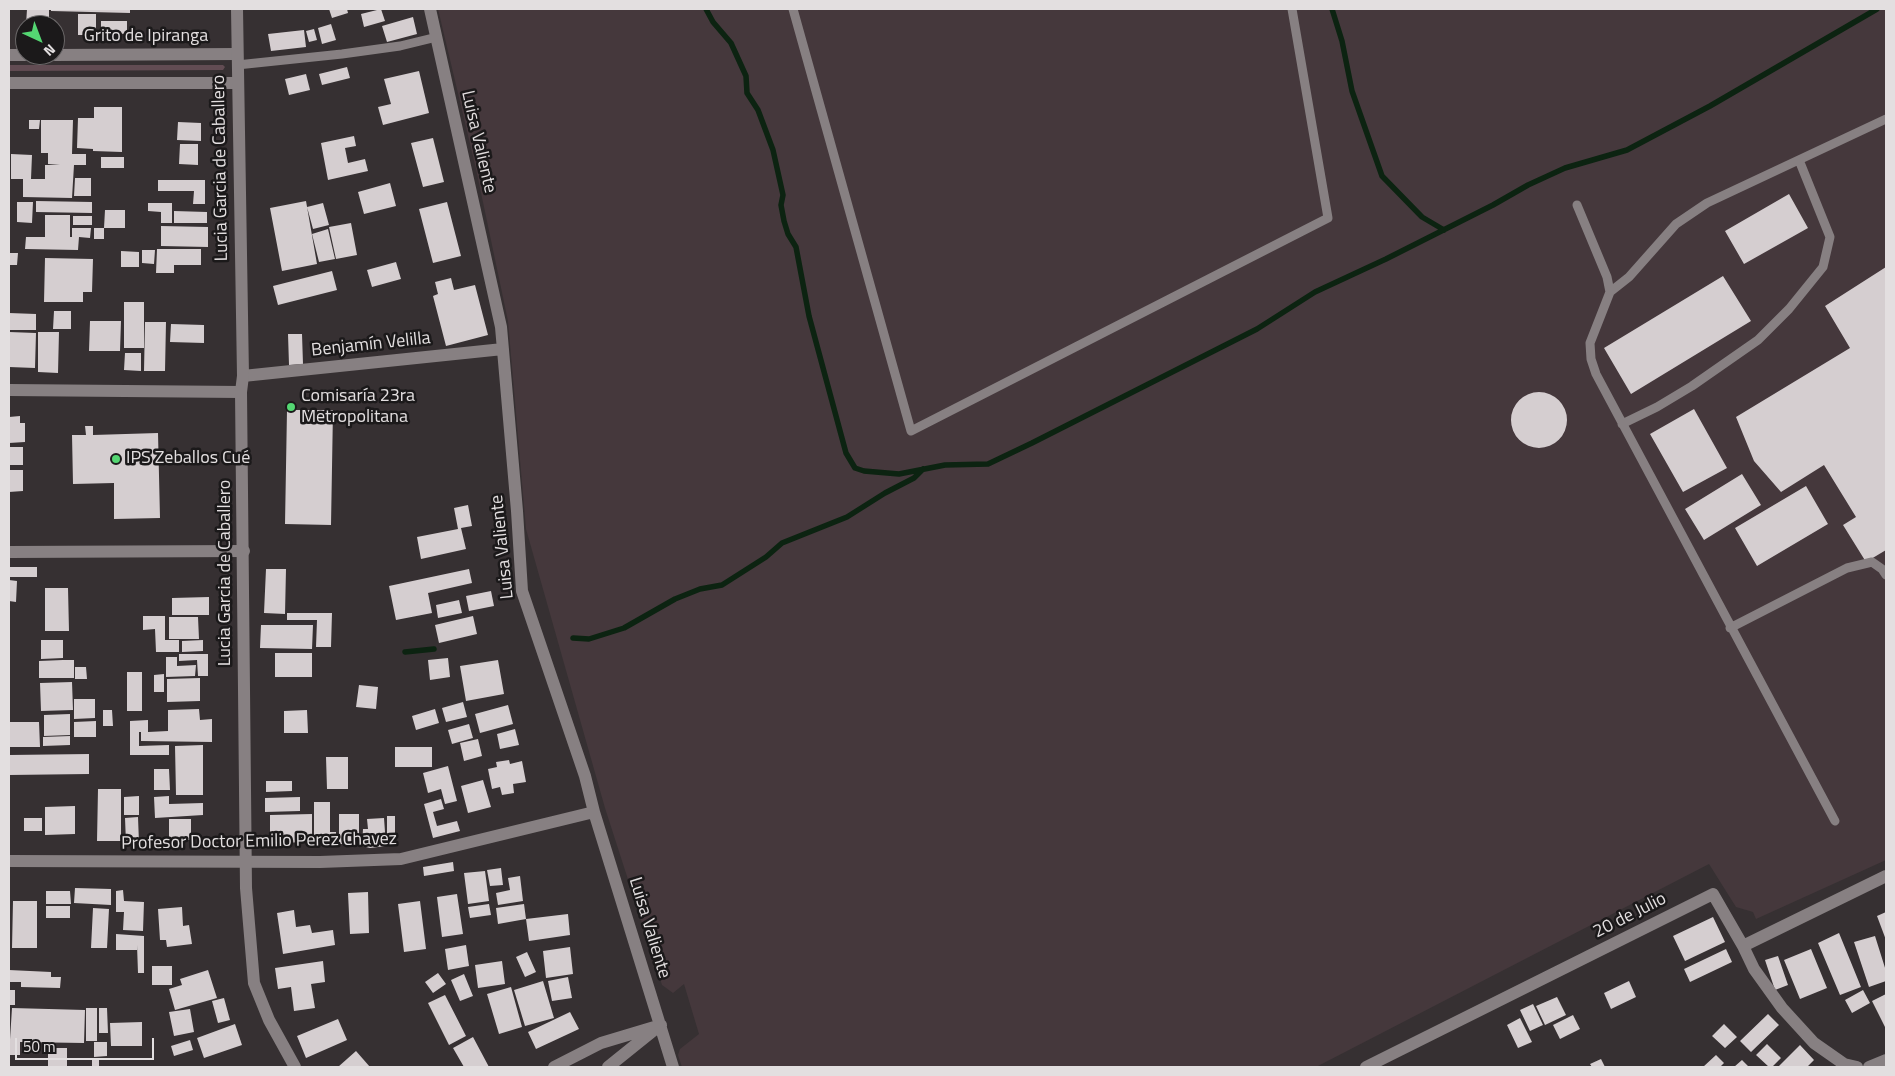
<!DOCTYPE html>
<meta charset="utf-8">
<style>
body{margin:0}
#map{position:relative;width:1895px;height:1076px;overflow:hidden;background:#363032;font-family:"Titillium Web",sans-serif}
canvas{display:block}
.frame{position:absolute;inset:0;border:10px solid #e3dfe0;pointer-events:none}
.north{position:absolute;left:15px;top:15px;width:50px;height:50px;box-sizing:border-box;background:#1b191a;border:1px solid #6b6869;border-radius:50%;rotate:137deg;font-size:14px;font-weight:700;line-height:20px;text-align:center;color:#e3dfe0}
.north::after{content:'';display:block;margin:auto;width:18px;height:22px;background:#54d672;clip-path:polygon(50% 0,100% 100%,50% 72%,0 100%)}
.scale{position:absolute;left:15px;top:1038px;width:139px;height:22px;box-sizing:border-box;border:2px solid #e3dfe0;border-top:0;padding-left:6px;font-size:15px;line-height:18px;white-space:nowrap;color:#e3dfe0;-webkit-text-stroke:4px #1b191a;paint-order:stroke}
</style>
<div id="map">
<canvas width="1895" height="1076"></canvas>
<div class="frame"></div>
<div class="north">N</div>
<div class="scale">50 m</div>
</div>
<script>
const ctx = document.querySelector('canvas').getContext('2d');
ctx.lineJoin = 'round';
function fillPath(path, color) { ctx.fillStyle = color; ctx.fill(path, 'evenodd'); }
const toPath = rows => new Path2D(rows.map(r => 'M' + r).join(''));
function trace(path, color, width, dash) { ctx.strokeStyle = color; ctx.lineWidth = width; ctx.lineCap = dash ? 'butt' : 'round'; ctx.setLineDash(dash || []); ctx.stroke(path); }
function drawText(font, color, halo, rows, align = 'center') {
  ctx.font = font + ' "Titillium Web",sans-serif'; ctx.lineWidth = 5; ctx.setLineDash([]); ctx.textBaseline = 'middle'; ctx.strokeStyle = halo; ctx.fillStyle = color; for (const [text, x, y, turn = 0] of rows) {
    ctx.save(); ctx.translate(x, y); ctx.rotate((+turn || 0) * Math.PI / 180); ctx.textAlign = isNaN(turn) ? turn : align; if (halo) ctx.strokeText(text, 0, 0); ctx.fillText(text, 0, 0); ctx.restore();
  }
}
fillPath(toPath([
 [438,9,1886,9,1886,860,1756,919,1753,912,1736,907,1709,864,1316,1067,682,1067,678,1055,680,1049,699,1034,684,984,673,993,662,985,605,808,526,529,508,321,476,169]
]), '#45383c');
fillPath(toPath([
 [9,65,223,65,225,67,223,70,9,71]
]), '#624c53');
trace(toPath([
 [706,9,713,22,731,43,746,76,747,93,758,110,773,150,783,195,781,205,784,221,788,234,796,247,809,316,846,453,855,468,864,471,899,474,945,465,988,464,1032,443,1257,329,1315,292,1386,259,1493,205,1528,185,1565,168,1627,150,1710,106,1877,9],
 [1332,9,1342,41,1352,91,1382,176,1422,217,1444,230],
 [573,638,589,639,624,628,675,599,700,589,722,585,766,557,782,543,847,517,885,493,914,478,923,469],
 [405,652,434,649]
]), '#0c2311', 5.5);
fillPath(toPath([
 [27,9,49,9,49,25,26,25],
 [51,9,130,9,130,13,51,11],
 [329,9,347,9,348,13,332,18],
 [381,9,385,21,364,27,361,14],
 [78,14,96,14,96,35,78,35],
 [413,17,417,34,387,42,382,26],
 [101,21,127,21,127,34,101,33],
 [331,24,336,40,322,44,318,28],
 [314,29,317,40,309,42,306,31],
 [304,30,306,47,271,51,268,34],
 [347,67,350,78,322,85,319,74],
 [419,71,429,113,383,125,378,107,391,104,384,79],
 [306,74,310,90,289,95,285,79],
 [94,107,122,107,122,152,93,151,93,149,77,148,78,118,94,118],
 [29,120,40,120,39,129,29,129],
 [41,120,73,120,72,154,86,154,86,165,74,165,72,198,23,197,23,179,11,179,11,154,32,155,31,179,45,179,45,165,60,165,48,164,48,153,41,153],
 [178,122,201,123,201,141,177,140],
 [354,136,356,146,345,148,348,163,365,159,368,171,328,180,321,143],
 [433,138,444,182,423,187,411,143],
 [180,144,198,144,198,165,179,164],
 [101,157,124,157,124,168,101,168],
 [75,178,91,178,91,196,74,196],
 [158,180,205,180,205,204,193,204,194,191,158,191],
 [390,183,396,206,364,214,358,192],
 [1789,194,1808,228,1744,264,1725,231],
 [36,201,92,202,92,213,36,212],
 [306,201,317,264,282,271,270,208],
 [17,202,33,202,32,223,17,222],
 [447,202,461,256,433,263,419,209],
 [148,203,172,203,172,223,161,223,161,212,148,211],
 [323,203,329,225,313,229,307,207],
 [105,210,125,210,125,228,104,228],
 [174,211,207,212,207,223,174,223],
 [45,215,70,215,70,237,72,237,72,228,91,228,90,238,79,237,78,250,25,249,26,237,45,237],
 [73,216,92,216,92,225,73,225],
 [351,223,357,255,336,259,329,227],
 [161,226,208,227,208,247,161,246],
 [94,228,104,228,104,239,94,239],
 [328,229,335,259,319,262,312,234],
 [157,249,201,249,201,265,174,265,174,273,156,273],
 [142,250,155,250,154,264,142,263],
 [121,251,139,252,139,267,121,267],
 [9,253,18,253,17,265,9,265],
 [45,258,93,259,92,292,83,292,83,302,44,302],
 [396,262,401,279,372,287,367,270],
 [1886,267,1886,550,1866,562,1843,525,1856,517,1824,465,1781,492,1754,461,1736,417,1850,348,1825,306],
 [332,271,337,290,278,305,273,286],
 [1723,276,1751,321,1631,394,1604,348],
 [451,278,454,290,475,285,488,335,446,346,433,296,438,294,435,282],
 [124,302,144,302,144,348,124,348],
 [54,311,71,311,71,329,53,329],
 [9,313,36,314,36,330,9,330],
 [90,321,121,321,120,351,89,351],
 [145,322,166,322,165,371,144,371],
 [171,324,204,325,204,343,170,342],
 [9,332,36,333,35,368,9,367],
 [38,332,59,332,58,373,38,372],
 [288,334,302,334,303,364,289,365],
 [125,353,141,353,141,371,124,370],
 '1511 420a28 28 0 1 1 56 0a28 28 0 1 1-56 0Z',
 [1694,409,1727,468,1683,492,1650,434],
 [287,410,333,410,331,525,285,524],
 [20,416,20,423,25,423,25,442,9,443,9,417],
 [85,426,93,426,93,435,158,433,160,518,114,519,114,483,73,484,72,435,86,435],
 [9,447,23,447,23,465,9,465],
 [9,470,23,470,23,491,9,492],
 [1742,474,1761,505,1704,540,1685,509],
 [1806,486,1828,524,1757,566,1735,528],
 [468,505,472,526,461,528,466,549,421,559,417,537,458,529,454,508],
 [9,567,37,567,37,577,9,577],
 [266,569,286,569,285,614,264,613],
 [469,569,472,583,428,593,432,613,396,620,389,586],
 [9,580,17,581,16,602,9,601],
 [45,588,68,588,69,631,45,631],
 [491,591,494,606,469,611,466,596],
 [209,597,209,615,172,615,172,598],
 [459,600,462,613,438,618,436,605],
 [287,613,332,613,331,647,316,647,317,620,287,620],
 [143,616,165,616,165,640,179,640,179,652,156,652,155,629,143,630],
 [473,616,477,634,439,643,435,625],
 [169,617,198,617,199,639,169,639],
 [261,625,313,625,312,649,260,648],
 [41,640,63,640,63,658,41,659],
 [203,640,203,651,182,652,182,641],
 [275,653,312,653,312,677,275,677],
 [179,654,208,654,208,676,198,676,197,660,179,661],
 [166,657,177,657,177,666,196,665,195,676,166,677],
 [448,658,450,677,430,680,428,660],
 [63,660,74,660,74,678,39,678,39,661],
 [498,660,504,694,466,701,460,666],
 [75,667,86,667,87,679,75,679],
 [127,672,142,672,142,711,127,711],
 [164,674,164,692,154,692,154,675],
 [200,678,200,701,167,702,167,679],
 [72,682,73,710,41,711,40,683],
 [359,685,378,687,376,709,356,707],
 [74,699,95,699,95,718,74,719],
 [463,702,467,717,446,722,442,708],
 [508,705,513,724,480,733,475,714],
 [199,709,200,720,212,719,212,742,141,741,141,732,139,732,139,746,169,745,169,755,130,755,130,721,148,720,148,732,168,731,168,710],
 [435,709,439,723,416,730,412,716],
 [103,710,112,710,113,726,103,726],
 [307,710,308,733,284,733,284,711],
 [70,714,70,735,44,736,44,715],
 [96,721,96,737,74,737,74,722],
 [9,722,39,722,40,747,9,747],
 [469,724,473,738,452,744,448,730],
 [515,729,519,745,500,749,497,734],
 [70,736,70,745,43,746,43,737],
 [478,739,482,756,464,761,460,743],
 [203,745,203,795,176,795,175,746],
 [395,747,432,747,432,767,395,767],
 [89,754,89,774,9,775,9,755],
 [326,757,348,757,348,789,327,789],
 [509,760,510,764,522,761,526,782,513,784,514,793,502,795,500,787,492,789,488,769,497,767,496,762],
 [448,766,457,801,445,804,441,789,428,793,423,773],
 [154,769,169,769,170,790,154,790],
 [483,780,491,807,468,813,461,786],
 [266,781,292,781,292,791,266,792],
 [98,789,121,789,121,841,97,841],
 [139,796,139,815,124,815,124,797],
 [169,796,169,804,203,803,203,815,155,818,154,797],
 [300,797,300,811,265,812,265,798],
 [441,799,444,809,433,812,437,826,457,821,460,831,433,838,424,804],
 [314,802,330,802,330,832,336,832,336,841,314,842],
 [75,806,75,834,45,835,45,807],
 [312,814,312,842,270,843,270,815],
 [339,814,359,814,359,844,339,844],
 [387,816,395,816,395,842,387,842],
 [138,817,139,843,126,843,125,818],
 [24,818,42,818,42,831,24,831],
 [384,818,386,846,370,848,362,846,363,829,368,829,367,819],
 [169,819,191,819,191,840,169,840],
 [453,862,454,871,424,876,423,867],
 [501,868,503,885,490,886,487,870],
 [485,871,489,901,468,904,464,873],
 [520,876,523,901,498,905,496,893,510,890,508,878],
 [75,888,111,889,111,905,74,903],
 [123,890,124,901,144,902,143,931,123,930,124,912,116,912,116,891],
 [46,891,70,891,71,904,46,904],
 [368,892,369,933,350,934,348,893],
 [457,894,463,934,442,937,437,897],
 [13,901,37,901,37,948,12,948],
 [420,901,426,949,404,952,398,904],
 [489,904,491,915,470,918,468,907],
 [524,904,526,919,498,924,496,908],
 [46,906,70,906,70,918,46,918],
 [182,907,183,926,189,925,192,944,167,947,166,940,160,940,158,909],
 [93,908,109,909,107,948,91,948],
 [294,910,296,927,310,925,312,933,333,930,335,945,283,954,277,913],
 [1886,912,1886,940,1877,916],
 [568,914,570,935,529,941,526,919],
 [1713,917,1725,942,1685,961,1673,936],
 [1839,933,1861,987,1840,995,1818,943],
 [116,934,144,936,144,973,138,973,137,945,137,950,116,950],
 [1875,936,1886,971,1886,981,1869,987,1854,942],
 [466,945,469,966,448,970,445,949],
 [570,947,573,974,546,978,543,951],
 [1726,949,1732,962,1690,982,1684,969],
 [1811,949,1827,988,1800,999,1784,960],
 [527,952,536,972,525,977,516,957],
 [1778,956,1788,985,1775,990,1765,960],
 [323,961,325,982,311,984,315,1008,294,1011,291,987,278,989,275,968],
 [502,961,505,984,478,988,475,965],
 [152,966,172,966,172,985,152,985],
 [9,970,51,972,51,977,61,977,60,988,21,987,21,982,9,982],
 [208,970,217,998,175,1010,169,989,182,985,180,979],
 [438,973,446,984,433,993,425,982],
 [464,974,473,996,460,1001,451,980],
 [568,977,572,998,552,1001,548,981],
 [543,981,554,1018,525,1026,514,990],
 [1629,981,1636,997,1611,1009,1604,993],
 [511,987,522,1027,499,1034,487,994],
 [9,990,15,990,15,1005,9,1005],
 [1863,990,1870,1003,1852,1013,1845,1000],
 [1886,994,1886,1029,1872,1001],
 [445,995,466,1036,449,1045,428,1003],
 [1557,997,1566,1015,1545,1025,1536,1006],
 [224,998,230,1020,218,1023,212,1001],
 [1533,1004,1543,1025,1530,1031,1520,1010],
 [12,1008,85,1010,84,1043,20,1042,20,1055,9,1055],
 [86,1008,97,1008,97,1041,86,1041],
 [99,1008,107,1008,108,1033,99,1033],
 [190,1009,194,1032,174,1036,169,1012],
 [570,1012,579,1029,536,1049,528,1032],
 [1768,1014,1779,1025,1751,1052,1740,1041],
 [1573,1015,1580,1029,1560,1039,1553,1025],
 [1520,1018,1532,1042,1518,1048,1507,1025],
 [338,1019,347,1040,306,1058,297,1036],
 [142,1022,142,1046,111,1046,110,1023],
 [235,1024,242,1045,204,1058,197,1038],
 [1724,1024,1737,1037,1725,1048,1712,1036],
 [473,1037,489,1067,464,1067,453,1048],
 [190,1040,193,1050,174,1056,171,1046],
 [94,1042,107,1042,107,1056,94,1057],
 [1767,1044,1781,1058,1772,1067,1769,1067,1756,1055],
 [1800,1045,1814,1060,1807,1067,1778,1067],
 [48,1048,67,1048,67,1067,48,1067],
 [356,1051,370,1067,338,1067],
 [1716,1055,1724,1063,1720,1067,1703,1067],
 [92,1059,99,1059,99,1067,92,1067],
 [1601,1059,1605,1067,1592,1067,1590,1064],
 [1742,1060,1749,1067,1734,1067]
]), '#d5ced0');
trace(toPath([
 [793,9,911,431,1328,218,1292,9],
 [237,65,342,54,400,46,437,37],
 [1577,205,1607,277,1610,292,1590,343,1591,359,1596,374,1835,821],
 [1610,292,1629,277,1676,224,1707,203,1886,119],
 [1622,424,1657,407,1692,386,1758,340,1789,309,1823,267,1830,237,1799,160],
 [1730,628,1847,568,1872,562,1882,569,1886,575]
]), '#878082', 9);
trace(toPath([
 [430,9,501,327,517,511,522,591,585,776,594,812,673,1067],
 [9,55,25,55],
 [55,55,237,54],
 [9,83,237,83],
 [243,376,503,349],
 [9,390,241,392],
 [9,552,244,551],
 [9,861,320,862,401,859,594,812],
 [1743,946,1754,969,1782,1008,1814,1043,1844,1064,1857,1067],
 [554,1067,601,1043,661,1025],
 [608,1067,654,1030],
 [1366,1067,1713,894,1743,946,1886,876],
 [1869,1067,1886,1060]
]), '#878082', 12);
trace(toPath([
 [237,9,243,376,241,392,246,888,254,983,269,1020,295,1067]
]), '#878082', 12);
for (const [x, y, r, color] of [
 [291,407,5,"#54d672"],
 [116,459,5,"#54d672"]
]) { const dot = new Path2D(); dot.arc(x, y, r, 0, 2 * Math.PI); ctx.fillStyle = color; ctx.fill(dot); trace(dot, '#1b191a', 2); }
drawText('18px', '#e3dfe0', '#1b191a', [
 ["Grito de Ipiranga",146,37],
 ["Luisa Valiente",478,142,77],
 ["Lucia Garcia de Caballero",221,168,-91],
 ["Benjamín Velilla",371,345,-6],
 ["Luisa Valiente",503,547,-96],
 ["Lucia Garcia de Caballero",226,573,-90],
 ["Profesor Doctor Emilio Perez Chavez",259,842,-1],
 ["20 de Julio",1630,916,-27],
 ["Luisa Valiente",649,928,73]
]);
drawText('18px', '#e3dfe0', '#1b191a', [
 ["Comisaría 23ra",301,397],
 ["Metropolitana",301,418],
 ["IPS Zeballos Cué",126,459]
], 'left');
</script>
